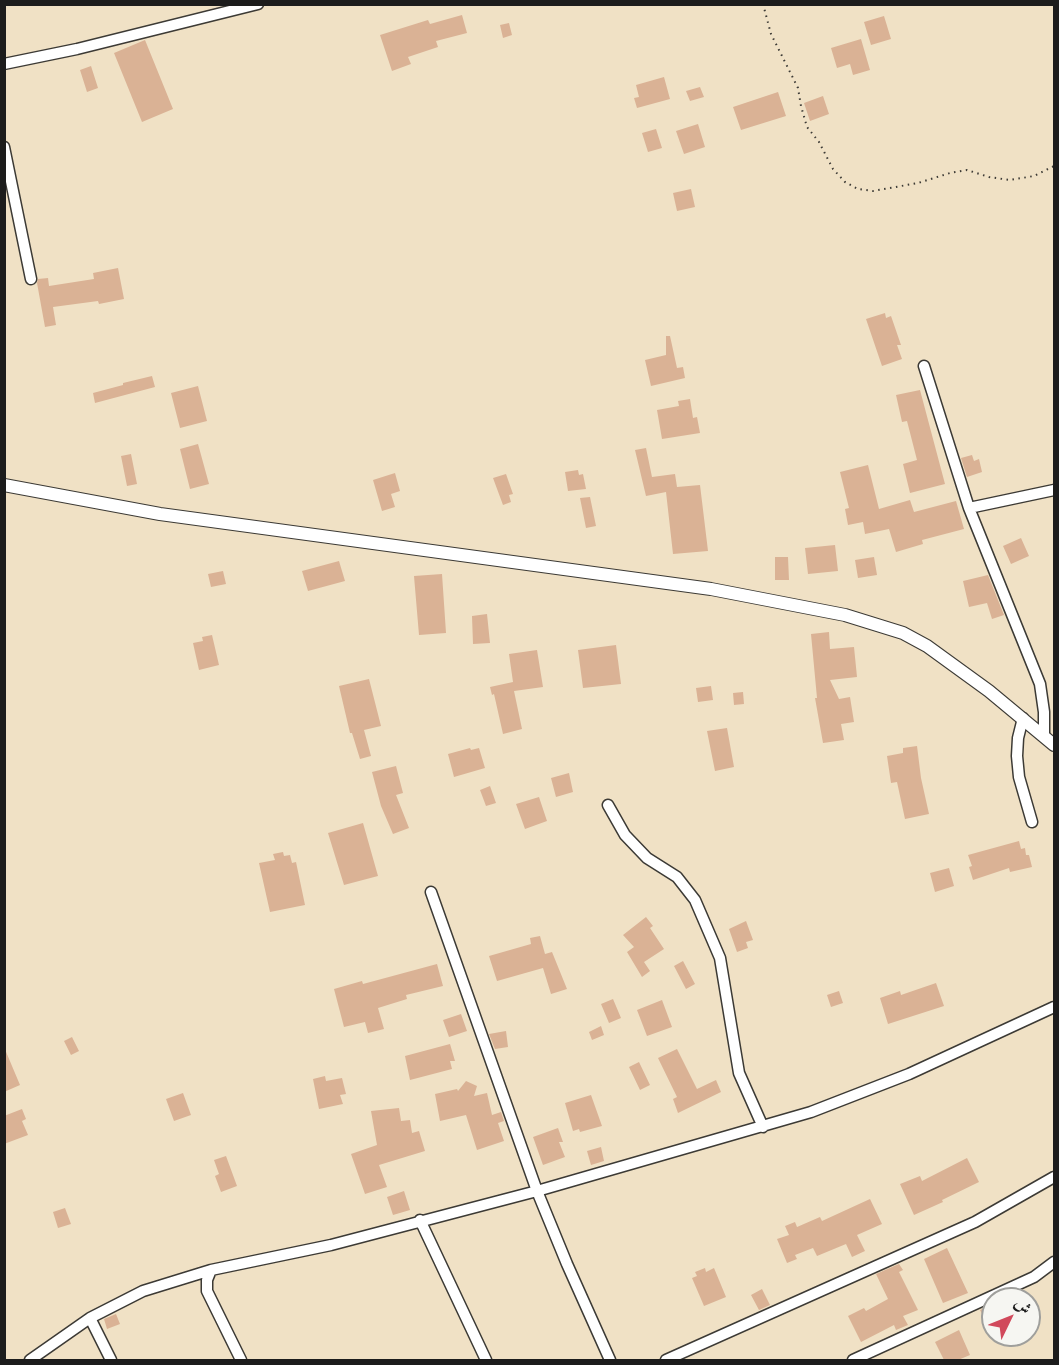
<!DOCTYPE html>
<meta charset="utf-8">
<style>
body{margin:0}
#map{position:relative;width:1059px;height:1365px;overflow:hidden;background:#f0e1c5;font-family:"IM FELL Great Primer",Amiri,serif}
canvas{display:block}
.frame{position:absolute;inset:0;border:6px solid #1c1c1c;pointer-events:none}
.north{position:absolute;left:981px;top:1287px;width:60px;height:60px;box-sizing:border-box;background:#f6f6f2;border:2px solid #9f9f9c;border-radius:50%;rotate:47deg;font-size:16px;font-weight:700;line-height:24px;text-align:center;color:#1c1c1c}
.north::after{content:'';display:block;margin:auto;width:21px;height:27px;background:#d1495b;clip-path:polygon(50% 0,100% 100%,50% 72%,0 100%)}
</style>
<div id="map">
<canvas width="1059" height="1365"></canvas>
<div class="frame"></div>
<div class="north">ش</div>
</div>
<script>
const ctx = document.querySelector('canvas').getContext('2d');
ctx.lineJoin = 'round';
function fillPath(path, color) { ctx.fillStyle = color; ctx.fill(path, 'evenodd'); }
const toPath = rows => new Path2D(rows.map(r => 'M' + r).join(''));
function trace(path, color, width, dash) { ctx.strokeStyle = color; ctx.lineWidth = width; ctx.lineCap = dash ? 'butt' : 'round'; ctx.setLineDash(dash || []); ctx.stroke(path); }
fillPath(toPath([
 [462,15,467,33,436,41,438,47,408,57,411,64,392,71,380,35,428,20,430,24],
 [884,16,891,39,871,45,864,22],
 [509,23,512,35,503,38,500,25],
 [861,39,870,70,853,75,850,64,837,68,831,48],
 [145,40,173,109,142,122,114,53],
 [91,66,98,88,87,92,80,70],
 [664,77,670,99,637,108,634,98,639,97,636,85],
 [700,87,704,97,690,101,686,91],
 [778,92,786,116,741,130,733,107],
 [823,96,829,114,810,121,804,103],
 [698,124,705,147,684,154,676,131],
 [656,129,662,148,648,152,642,133],
 [691,189,695,207,677,211,673,193],
 [118,268,124,299,99,304,98,301,53,307,56,325,45,327,37,283,38,279,48,278,49,286,94,279,93,273],
 [885,313,886,318,891,316,901,345,897,345,902,359,882,366,866,319],
 [666,336,670,336,677,368,683,367,685,378,651,386,645,360,666,355],
 [152,376,155,387,95,403,93,393,123,385,123,383],
 [198,386,207,421,180,428,171,393],
 [920,390,945,484,910,493,903,464,917,460,907,421,902,422,896,395],
 [690,399,693,418,697,417,700,433,662,439,657,410,679,406,678,401],
 [198,444,209,484,190,489,180,449],
 [646,448,652,477,675,474,677,487,700,485,708,551,673,554,666,492,646,496,635,450],
 [131,454,137,484,127,486,121,456],
 [972,455,974,461,979,459,982,472,967,477,961,458],
 [868,465,879,509,910,500,914,512,956,501,964,529,922,540,923,544,896,552,889,529,865,534,863,522,848,525,845,509,849,508,840,472],
 [578,470,579,475,583,474,586,489,568,491,565,472],
 [395,473,400,491,391,494,395,507,382,511,373,480],
 [506,474,513,494,509,495,511,502,503,505,493,478],
 [590,497,596,526,586,528,580,498],
 [1021,538,1029,556,1011,564,1003,546],
 [835,545,838,571,808,574,805,548],
 [775,557,788,557,789,580,775,580],
 [874,557,877,575,858,578,855,560],
 [339,561,345,581,308,591,302,571],
 [223,571,226,584,211,587,208,574],
 [442,574,446,633,419,635,414,576],
 [988,575,1004,615,992,619,987,603,969,607,963,581],
 [487,614,490,643,473,644,472,616],
 [829,632,830,649,854,647,857,677,830,680,839,699,850,697,854,722,841,724,844,740,823,743,815,698,817,698,811,634],
 [212,635,219,665,199,670,193,643,203,641,202,637],
 [616,645,621,684,583,688,578,650],
 [537,650,543,687,514,691,522,729,503,734,494,694,492,695,490,687,513,682,509,654],
 [369,679,381,726,364,730,371,756,360,759,352,733,350,733,339,686],
 [711,686,713,700,698,702,696,688],
 [743,692,744,704,734,705,733,693],
 [727,728,734,767,715,771,707,731],
 [917,746,921,778,929,814,905,819,897,782,891,783,887,756,903,753,903,748],
 [470,748,471,750,479,748,485,768,454,777,448,754],
 [396,766,403,793,396,795,409,828,393,834,381,806,372,772],
 [569,773,573,792,556,797,551,778],
 [490,786,496,803,486,806,480,790],
 [539,797,547,821,525,829,516,804],
 [363,823,378,876,344,885,328,833],
 [1019,841,1021,849,1025,848,1026,855,1029,855,1032,867,1010,872,1009,868,973,880,969,867,972,866,968,855],
 [283,852,284,856,290,855,292,863,296,862,305,905,270,912,259,863,275,860,273,854],
 [949,868,954,886,935,892,930,873],
 [646,917,653,926,650,928,664,949,644,962,650,971,642,977,627,952,634,947,623,935],
 [746,921,753,940,746,942,748,948,737,952,729,929],
 [540,936,545,954,552,952,567,989,551,994,543,968,497,981,489,956,531,944,530,938],
 [683,961,695,984,686,989,674,966],
 [437,964,443,986,406,995,407,999,378,1008,384,1029,368,1033,365,1022,344,1027,334,989,362,981,363,984],
 [936,983,944,1006,888,1024,880,998,900,991,901,995],
 [839,991,843,1003,831,1007,827,995],
 [613,999,621,1018,609,1023,601,1004],
 [662,1000,672,1027,647,1036,637,1010],
 [461,1014,467,1031,449,1037,443,1020],
 [601,1026,604,1035,592,1040,589,1032],
 [506,1031,508,1047,495,1049,489,1034],
 [72,1037,79,1051,71,1055,64,1041],
 [450,1044,455,1061,450,1061,452,1069,410,1080,405,1056],
 [4,1047,20,1085,4,1092],
 [677,1049,697,1089,716,1080,721,1092,678,1113,673,1099,677,1097,658,1058],
 [639,1062,650,1085,640,1090,629,1067],
 [325,1076,326,1081,342,1078,346,1094,340,1095,343,1104,319,1109,313,1079],
 [466,1081,477,1086,474,1096,487,1093,492,1115,501,1112,504,1121,498,1123,504,1141,477,1150,466,1115,440,1121,435,1094,457,1089,458,1091],
 [183,1093,191,1115,174,1121,166,1099],
 [591,1095,602,1126,580,1132,579,1129,573,1131,565,1103],
 [399,1108,401,1121,410,1120,412,1133,419,1131,425,1151,379,1165,387,1187,365,1194,351,1154,377,1145,371,1111],
 [22,1109,26,1119,22,1121,28,1135,4,1144,4,1116],
 [558,1128,563,1142,559,1142,565,1157,543,1165,533,1137],
 [601,1147,604,1161,591,1165,587,1151],
 [226,1156,237,1186,221,1192,215,1176,219,1174,214,1160],
 [967,1158,979,1182,942,1200,943,1202,914,1215,900,1184,920,1176,922,1181],
 [404,1191,410,1210,393,1215,387,1197],
 [870,1199,882,1224,857,1235,865,1251,852,1257,846,1244,817,1256,813,1248,795,1255,797,1259,787,1263,777,1239,789,1235,785,1226,795,1222,797,1227,820,1217,822,1221],
 [65,1208,71,1224,58,1228,53,1212],
 [947,1248,968,1293,943,1303,924,1259],
 [899,1264,903,1270,899,1272,918,1310,903,1316,908,1325,896,1330,894,1325,861,1342,848,1316,864,1308,866,1311,888,1299,876,1274],
 [705,1268,706,1272,714,1268,726,1297,704,1306,692,1278,697,1276,695,1272],
 [762,1289,770,1305,759,1310,751,1295],
 [993,1304,993,1335,980,1310],
 [116,1314,120,1324,107,1329,104,1319],
 [959,1330,970,1355,958,1360,944,1360,935,1342]
]), '#dab295');
const minor = toPath([
 [4,64,77,49,258,4],
 [4,147,31,279],
 [924,366,969,508],
 [1023,718,1018,738,1017,756,1019,777,1032,822],
 [1044,736,1044,712,1040,684,969,508,1054,490],
 [608,805,625,835,647,858,677,877,695,900,720,958,739,1073,763,1127],
 [431,892,537,1191,567,1264,610,1360],
 [420,1220,486,1360],
 [211,1270,207,1280,207,1291,241,1360],
 [90,1318,111,1360],
 [30,1360,90,1318,143,1291,211,1270,331,1245,537,1191,811,1112,909,1074,1054,1007],
 [666,1360,975,1222,1054,1177],
 [853,1360,1034,1277,1054,1262]
]);
const tertiary = toPath([
 [4,485,160,514,711,589,845,615,903,633,927,646,989,691,1054,745]
]);
trace(minor, '#3c3a35', 13);
trace(tertiary, '#3c3a35', 14);
trace(toPath([
 [763,4,771,34,798,88,801,106,807,127,819,142,833,169,845,182,858,189,873,191,918,183,950,173,967,170,989,177,1010,180,1034,176,1054,166]
]), '#3c3a35', 2, [1.5, 4.5]);
trace(minor, '#fff', 10);
trace(tertiary, '#fff', 12);
</script>
